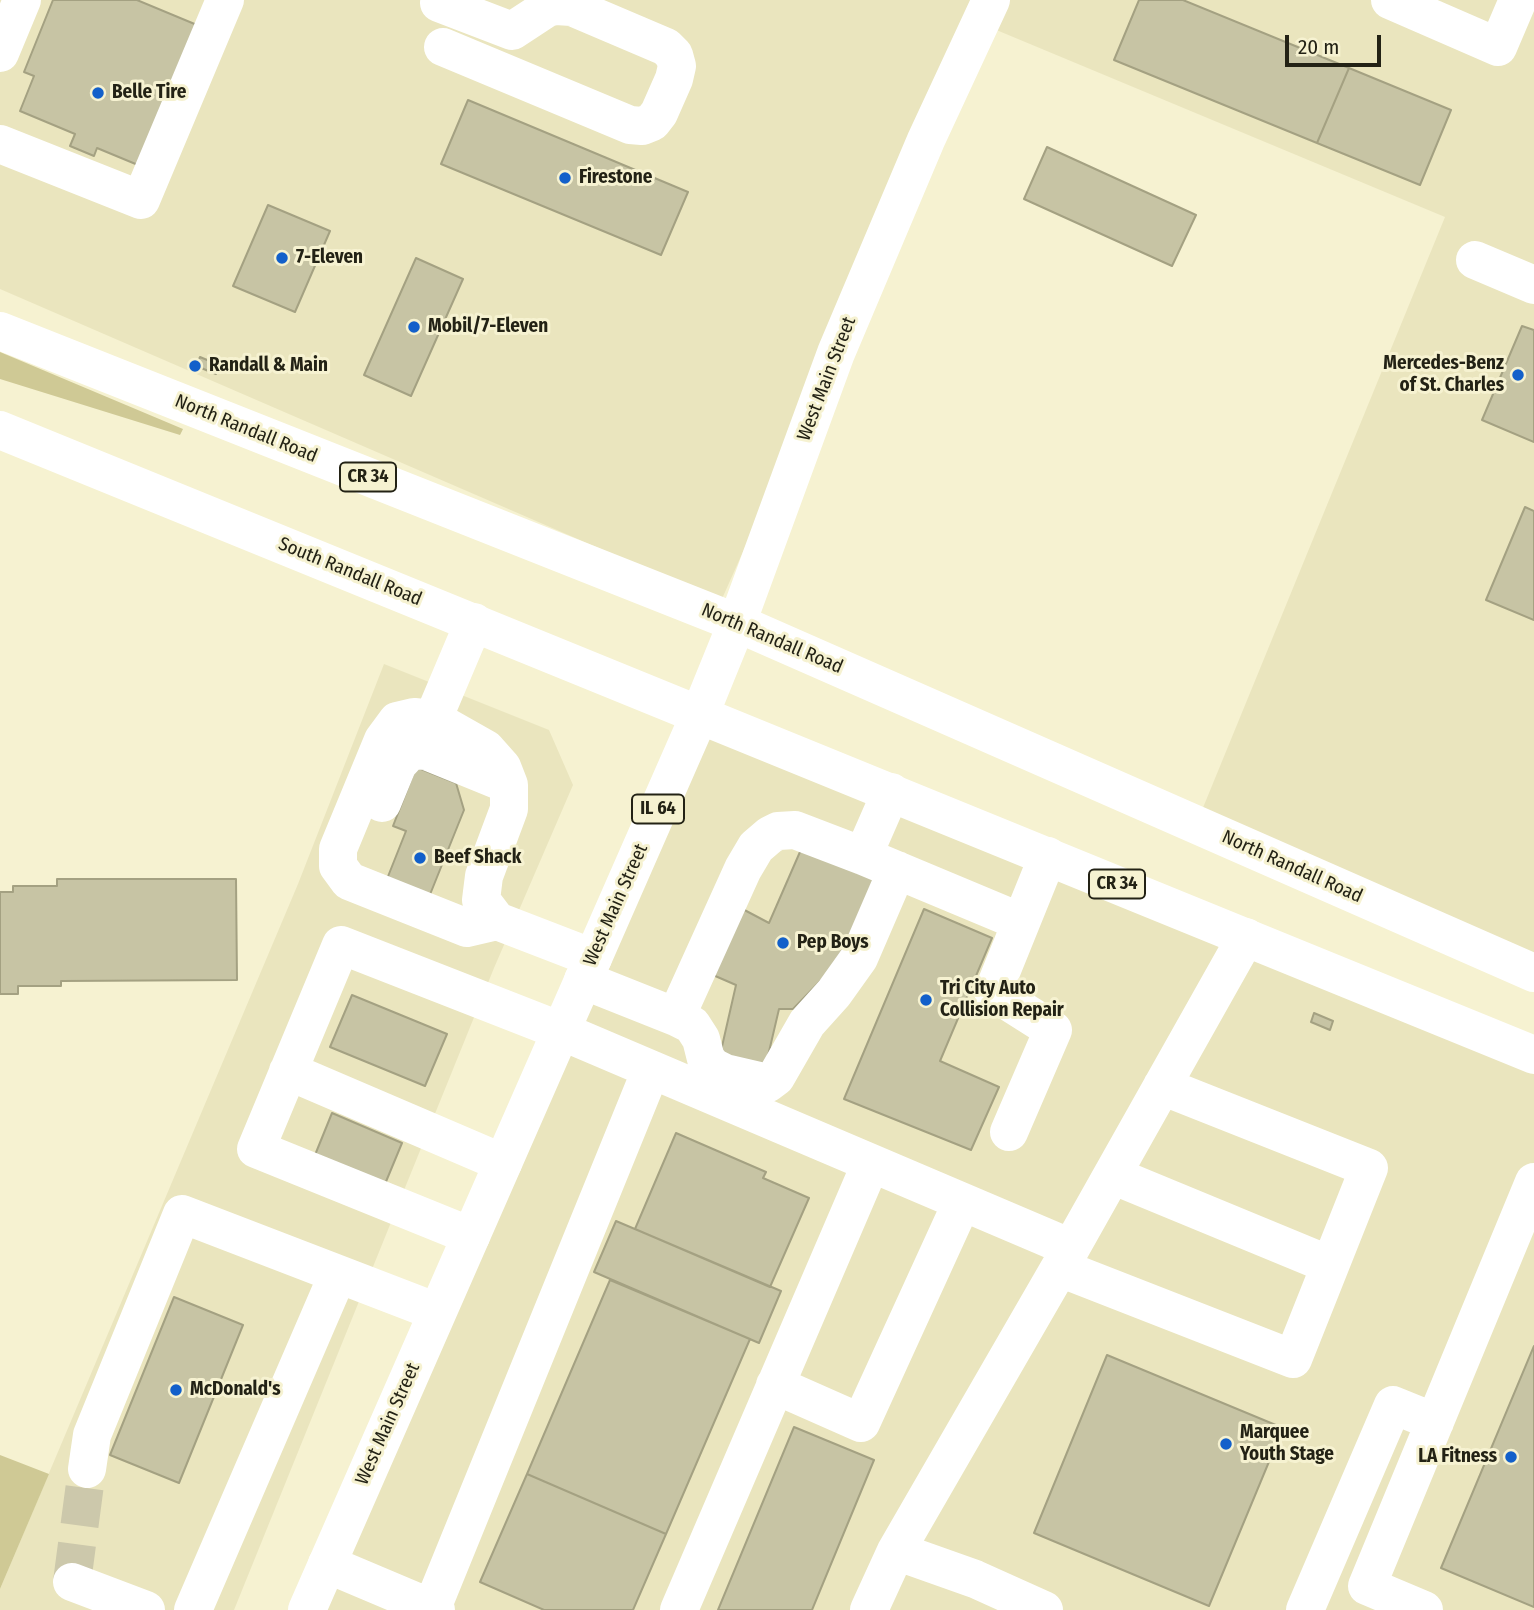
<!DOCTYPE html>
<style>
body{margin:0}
#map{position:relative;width:1534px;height:1610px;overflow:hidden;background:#f6f2d1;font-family:"Fira Sans Condensed",sans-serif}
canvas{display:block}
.scale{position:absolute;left:1285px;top:35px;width:96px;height:32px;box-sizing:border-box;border:4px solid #232215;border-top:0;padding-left:9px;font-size:21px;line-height:24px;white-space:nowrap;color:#232215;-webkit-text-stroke:5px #f6f2d1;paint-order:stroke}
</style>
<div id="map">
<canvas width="1534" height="1610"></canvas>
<div class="scale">20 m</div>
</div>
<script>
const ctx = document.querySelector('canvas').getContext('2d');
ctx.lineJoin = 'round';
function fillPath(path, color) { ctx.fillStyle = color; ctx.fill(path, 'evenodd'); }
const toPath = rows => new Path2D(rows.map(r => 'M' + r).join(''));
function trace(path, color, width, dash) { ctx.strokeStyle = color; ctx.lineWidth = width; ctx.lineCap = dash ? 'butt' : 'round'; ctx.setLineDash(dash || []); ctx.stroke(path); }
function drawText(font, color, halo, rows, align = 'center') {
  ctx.font = font + ' "Fira Sans Condensed",sans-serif'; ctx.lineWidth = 6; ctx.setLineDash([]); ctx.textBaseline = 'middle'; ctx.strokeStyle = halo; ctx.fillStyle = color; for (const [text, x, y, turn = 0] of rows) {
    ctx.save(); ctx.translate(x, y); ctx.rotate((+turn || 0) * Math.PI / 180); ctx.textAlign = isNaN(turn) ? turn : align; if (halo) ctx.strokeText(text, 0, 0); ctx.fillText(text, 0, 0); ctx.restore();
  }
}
fillPath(toPath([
 [0,0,989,0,721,601,0,289],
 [1008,0,1534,0,1534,956,1200,815,1445,217,994,29],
 [384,664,549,730,573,785,494,968,234,1610,0,1610,0,1589,298,884],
 [706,730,1534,1070,1534,1610,322,1610]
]), '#eae5be');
fillPath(toPath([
 [0,352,183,429,180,435,0,379],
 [0,1455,49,1474,0,1589]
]), '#cfc995');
const building = toPath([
 [53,0,137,0,197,25,138,165,97,148,94,156,70,146,75,134,20,111,34,76,24,72,53,0],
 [1139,0,1183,0,1349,68,1317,143,1114,60,1139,0],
 [1349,68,1451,110,1420,185,1317,143,1349,68],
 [468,100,688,192,661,255,441,164,468,100],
 [1047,147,1196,215,1172,266,1024,199,1047,147],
 [268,205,330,231,295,312,233,286,268,205],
 [416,258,463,279,411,396,364,375,416,258],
 [1522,326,1534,330,1534,442,1482,420,1522,326],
 [200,357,219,365,216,374,196,366,200,357],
 [1525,507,1534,511,1534,620,1486,600,1525,507],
 [416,767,456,783,464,810,427,902,385,884,406,831,393,826,416,767],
 [803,845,875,877,838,963,793,1009,779,1009,764,1073,718,1064,736,985,706,972,735,905,769,923,803,845],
 [57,879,236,879,237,980,61,981,61,986,18,986,18,994,0,994,0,892,13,892,13,886,57,886,57,879],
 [924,909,992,938,940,1061,999,1087,971,1150,844,1099,924,909],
 [352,995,447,1034,425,1086,330,1047,352,995],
 [1314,1013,1333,1021,1330,1030,1311,1022,1314,1013],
 [332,1113,402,1143,385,1184,315,1155,332,1113],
 [676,1133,766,1172,763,1178,809,1198,770,1287,635,1229,676,1133],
 [616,1221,781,1291,759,1343,594,1272,616,1221],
 [610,1280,750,1339,666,1534,527,1474,610,1280],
 [174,1297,243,1325,179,1483,110,1455,174,1297],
 [1534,1346,1534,1607,1441,1568,1534,1346],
 [1107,1355,1283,1428,1209,1606,1034,1533,1107,1355],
 [794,1427,874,1460,812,1610,718,1610,794,1427],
 [527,1474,666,1534,633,1610,544,1610,480,1582,527,1474]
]);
fillPath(building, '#c7c4a4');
trace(building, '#a4a182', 2);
trace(toPath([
 [72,1582,87,1469]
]), '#ccc8ab', 38, [38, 19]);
trace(toPath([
 [1390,0,1498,47,1518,0],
 [439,3,512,31,547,8,556,6,572,7,666,47,674,55,677,66,674,79,659,113,652,122,642,126,630,125,443,47],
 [0,53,22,0],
 [0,144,141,200,225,0],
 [1475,260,1534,285],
 [433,719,474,622],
 [891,792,863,856,1021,922],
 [382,803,398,764,411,750,426,751,507,784],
 [497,921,481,900,484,876,509,809,509,785,502,767,486,749,433,719,414,717,397,721,383,740,338,849,338,866,349,881,467,928,497,921,593,958],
 [583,980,676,1017,743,869,756,847,770,835,778,831,795,830,863,856],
 [676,1017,692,1025,701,1039,706,1059,713,1067,725,1073,768,1083,776,1077,807,1023,834,993,859,958,897,870],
 [288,1071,503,1163],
 [1009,1132,1053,1030,993,992,1048,856],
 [1112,1175,1330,1265],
 [471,1236,256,1149,341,945,561,1031,1071,1248,896,1551,869,1610],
 [1071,1248,1246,937],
 [1060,1268,1293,1359,1369,1168,1162,1086],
 [775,1385,861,1423,962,1202],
 [87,1469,92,1435,182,1214,437,1312],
 [896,1551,975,1579,1044,1610],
 [327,1564,436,1610],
 [72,1582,146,1610],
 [432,1608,651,1070],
 [193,1610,338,1274],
 [679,1610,871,1163],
 [1305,1610,1393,1405,1435,1422],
 [1424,1610,1367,1586,1534,1182]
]), '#fff', 38);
trace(toPath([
 [0,331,737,623,1534,973],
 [0,430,1534,1055],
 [307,1610,700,714,737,623,836,353,926,140,991,0]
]), '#fff', 38);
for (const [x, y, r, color] of [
 [98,93,7,"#1360ca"],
 [565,178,7,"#1360ca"],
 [282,258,7,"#1360ca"],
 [414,327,7,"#1360ca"],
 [195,366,7,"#1360ca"],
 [1518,375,7,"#1360ca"],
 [420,858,7,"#1360ca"],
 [783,943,7,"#1360ca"],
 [926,1000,7,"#1360ca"],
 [176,1390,7,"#1360ca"],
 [1226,1444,7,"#1360ca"],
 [1511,1457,7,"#1360ca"]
]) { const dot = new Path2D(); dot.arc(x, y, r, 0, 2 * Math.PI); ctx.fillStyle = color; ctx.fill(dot); trace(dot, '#f6f2d1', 2.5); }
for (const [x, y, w] of [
 [368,477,56],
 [658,809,52],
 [1117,884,56]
]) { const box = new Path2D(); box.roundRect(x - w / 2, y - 14.5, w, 29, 5); ctx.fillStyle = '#f6f2d1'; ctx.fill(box); trace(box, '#232215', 2); }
drawText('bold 18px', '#232215', null, [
 ["CR 34",368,477],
 ["IL 64",658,809],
 ["CR 34",1117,884]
]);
drawText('bold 19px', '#232215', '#f6f2d1', [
 ["Belle Tire",112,93],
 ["Firestone",579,178],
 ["7-Eleven",296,258],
 ["Mobil/7-Eleven",428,327],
 ["Mercedes-Benz",1504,364,"right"],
 ["of St. Charles",1504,386,"right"],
 ["Randall & Main",209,366],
 ["Beef Shack",434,858],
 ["Pep Boys",797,943],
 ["Tri City Auto",940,989],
 ["Collision Repair",940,1011],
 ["McDonald's",190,1390],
 ["Marquee",1240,1433],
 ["Youth Stage",1240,1455],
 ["LA Fitness",1497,1457,"right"]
], 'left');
drawText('19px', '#232215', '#f6f2d1', [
 ["West Main Street",827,379,-69],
 ["North Randall Road",246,429,22],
 ["South Randall Road",350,572,22],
 ["North Randall Road",772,639,23],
 ["North Randall Road",1292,867,24],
 ["West Main Street",616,905,-66],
 ["West Main Street",388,1424,-66]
]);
</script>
